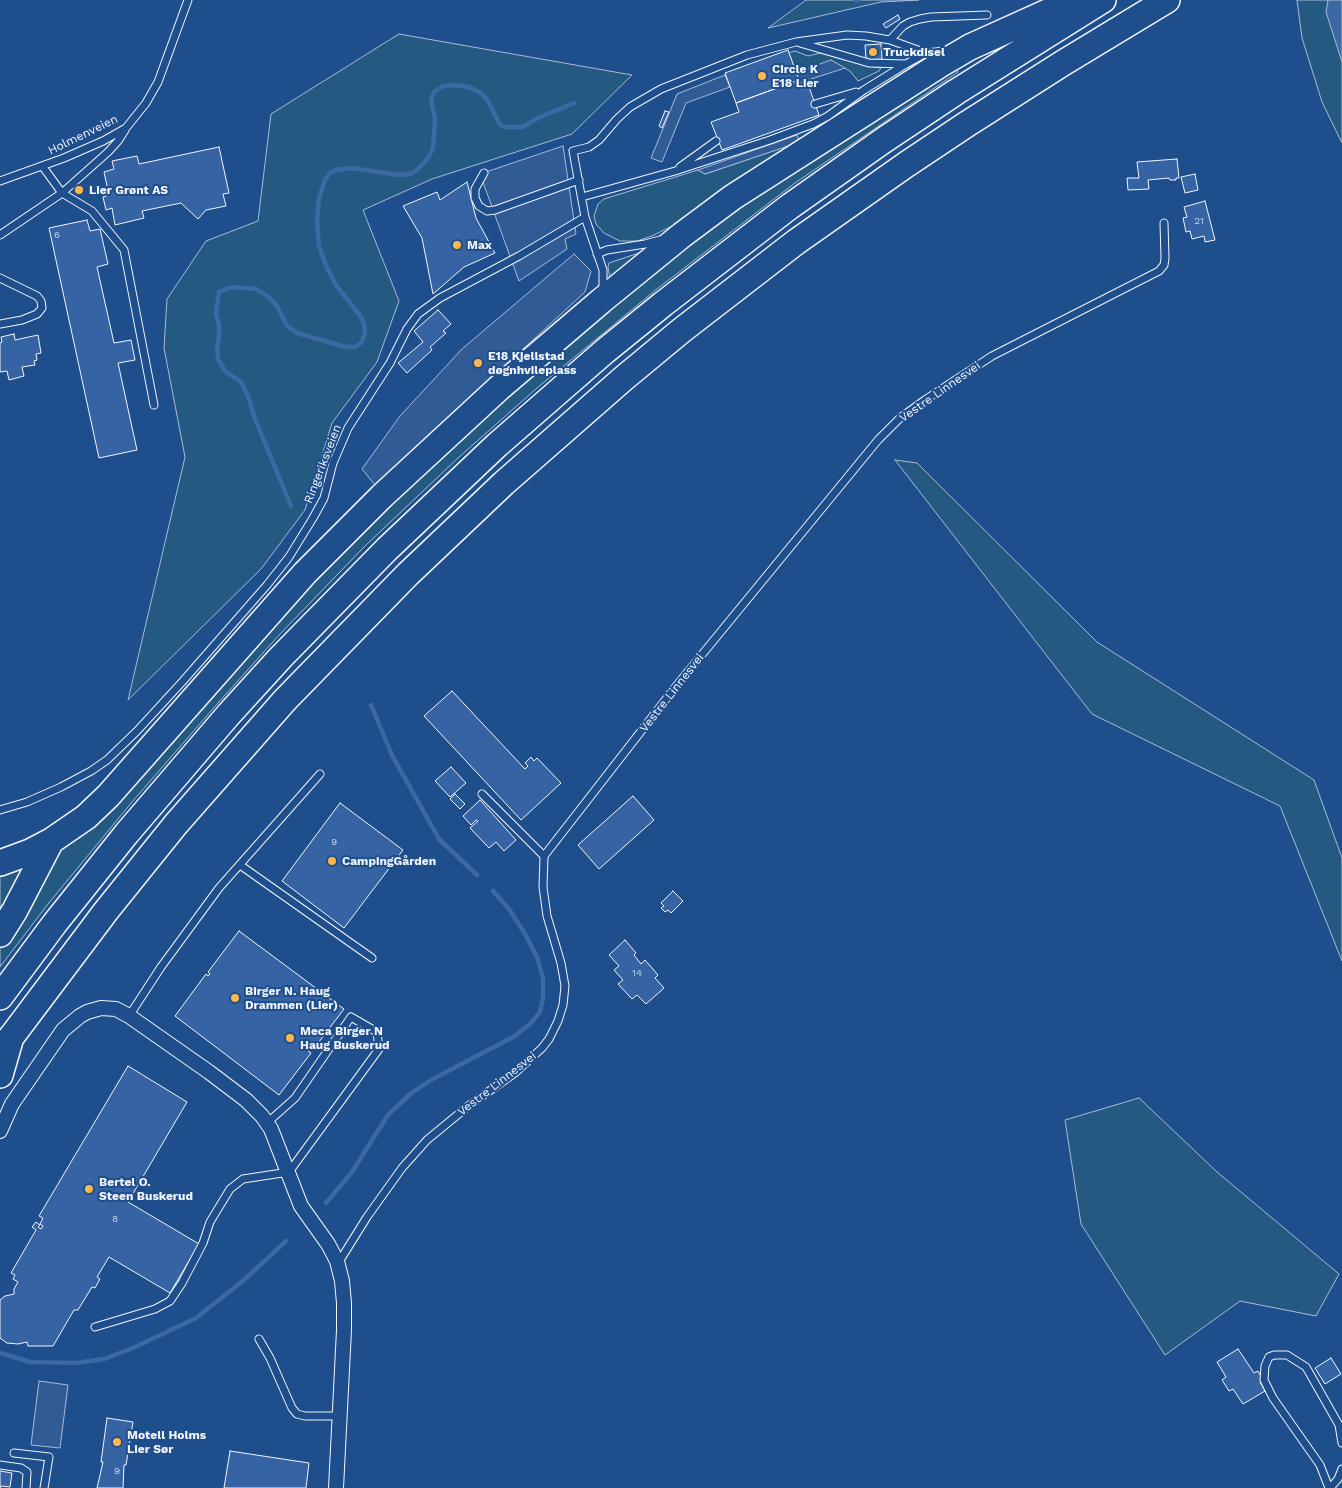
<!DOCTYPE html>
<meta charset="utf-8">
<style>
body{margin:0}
canvas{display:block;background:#1f4e8c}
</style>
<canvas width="1342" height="1488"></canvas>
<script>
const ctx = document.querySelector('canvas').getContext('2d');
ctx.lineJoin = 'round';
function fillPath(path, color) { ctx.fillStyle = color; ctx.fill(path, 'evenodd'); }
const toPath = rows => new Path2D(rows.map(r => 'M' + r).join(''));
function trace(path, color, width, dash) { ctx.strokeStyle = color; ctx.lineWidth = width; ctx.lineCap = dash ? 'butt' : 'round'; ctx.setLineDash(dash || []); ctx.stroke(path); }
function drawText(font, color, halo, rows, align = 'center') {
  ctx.font = font + ' "Work Sans",sans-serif'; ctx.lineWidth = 4; ctx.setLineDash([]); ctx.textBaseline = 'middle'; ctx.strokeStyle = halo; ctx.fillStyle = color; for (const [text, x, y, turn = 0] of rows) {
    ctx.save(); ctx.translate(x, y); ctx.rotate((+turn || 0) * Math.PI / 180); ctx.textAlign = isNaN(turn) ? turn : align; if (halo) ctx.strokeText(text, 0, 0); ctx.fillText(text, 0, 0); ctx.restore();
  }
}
const green = toPath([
 [806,0,919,0,881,2,768,28,806,0],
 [1297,0,1342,0,1342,143,1322,102,1302,38,1297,0],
 [399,34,632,75,572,134,432,179,363,210,399,301,377,362,332,423,305,510,261,569,128,700,185,457,164,348,167,299,206,241,258,221,271,114,399,34],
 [795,51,808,56,820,53,869,66,881,68,879,71,858,81,850,71,831,61,795,73,788,53,795,51],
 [956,68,958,72,795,183,657,289,537,388,458,458,365,546,280,634,218,703,132,802,48,904,0,967,0,944,50,856,292,597,465,429,740,201,956,68],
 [799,142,680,222,652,236,637,241,620,241,604,233,596,224,594,216,598,204,604,199,698,170,705,174,799,142],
 [645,251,610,279,608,267,609,263,645,251],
 [895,460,917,463,1097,642,1314,780,1342,858,1342,961,1280,806,1092,714,895,460],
 [30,860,0,923,0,871,30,860],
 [1139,1098,1217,1172,1339,1274,1316,1316,1240,1301,1165,1355,1081,1224,1065,1120,1139,1098]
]);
fillPath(green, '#245a82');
trace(green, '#a8bbd7', 1);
const parking = toPath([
 [831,60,845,68,799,83,795,73,831,60],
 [725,75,730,87,686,103,662,162,651,158,677,94,725,75],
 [797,135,800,142,705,174,698,170,797,135],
 [563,146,576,234,565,239,567,249,519,281,480,174,563,146],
 [574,254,591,271,585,292,375,485,362,469,400,416,462,349,574,254],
 [39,1381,68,1385,60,1448,31,1445,39,1381]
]);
fillPath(parking, '#305b95');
trace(parking, '#a8bbd7', 1);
const water = toPath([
 [1328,0,1342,0,1342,62,1326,12,1328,0]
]);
fillPath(water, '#3b69a3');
trace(water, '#a8bbd7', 1);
trace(toPath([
 [856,1,858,0],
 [291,506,255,419,248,396,241,382,225,371,218,359,217,348,219,336,219,326,216,312,219,292,232,287,256,289,268,296,277,306,287,326,297,333,346,347,355,347,361,343,365,333,364,324,361,317,336,285,326,266,319,246,317,221,319,198,325,180,330,173,336,170,351,168,399,175,410,174,417,170,428,158,433,148,435,119,431,100,434,92,443,86,453,85,469,87,481,93,487,99,500,125,505,127,523,127,538,118,574,103],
 [371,705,392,755,439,839,477,875],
 [326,1203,352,1172,388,1115,410,1094,431,1080,515,1036,531,1023,540,1012,543,998,543,978,537,957,525,934,509,909,493,891],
 [0,1353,30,1362,76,1363,104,1359,133,1348,196,1318,244,1280,286,1241]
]), '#3b69a3', 4.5);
const building = toPath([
 [898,15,900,19,886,28,883,24,898,15],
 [881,44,882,59,866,60,865,45,881,44],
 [788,50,799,80,736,103,725,73,788,50],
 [799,80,802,89,809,87,819,115,722,150,711,122,739,112,736,103,799,80],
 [665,111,669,112,662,128,659,126,665,111],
 [219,147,229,193,223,194,226,206,206,210,198,219,181,203,142,211,144,218,115,225,112,208,106,210,103,197,109,195,104,172,114,169,112,161,137,156,139,164,219,147],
 [1177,159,1179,178,1176,178,1176,180,1170,180,1169,178,1148,180,1149,189,1128,190,1127,178,1139,178,1137,162,1177,159],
 [1195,174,1198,190,1185,193,1181,177,1195,174],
 [467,182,476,218,495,253,464,267,433,294,422,238,403,206,437,192,440,200,467,182],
 [1205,201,1215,240,1205,242,1204,236,1192,239,1190,231,1186,232,1183,218,1187,217,1184,207,1205,201],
 [87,220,90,231,100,229,108,264,97,267,114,343,131,340,135,360,118,363,137,450,99,458,49,228,87,220],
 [438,310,451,324,443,331,446,333,430,347,432,350,407,373,398,363,423,342,414,331,438,310],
 [14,334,15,340,38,335,41,353,36,354,37,360,34,361,35,365,22,367,24,376,9,380,7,371,0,372,0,343,2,342,1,337,14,334],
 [452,691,525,769,528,766,525,763,531,757,534,761,537,758,561,783,521,820,424,716,452,691],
 [451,767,466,783,450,797,435,781,451,767],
 [455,794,465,804,460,809,450,799,455,794],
 [633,796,654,820,599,869,578,845,633,796],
 [480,800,516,840,504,851,496,842,489,848,470,828,478,821,476,820,471,825,463,816,480,800],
 [340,803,403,850,344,928,282,881,340,803],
 [673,891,683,901,671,913,668,910,665,912,661,908,664,906,661,903,673,891],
 [239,931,344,1009,312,1051,310,1049,308,1051,311,1053,279,1095,175,1016,206,974,208,976,210,974,208,972,239,931],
 [625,940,636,953,634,955,641,964,645,960,658,975,655,978,664,988,646,1004,637,995,632,999,618,984,623,980,614,970,619,966,609,955,625,940],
 [128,1066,187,1102,128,1202,199,1244,170,1293,109,1257,97,1277,100,1279,95,1288,92,1287,78,1310,74,1310,53,1346,28,1346,27,1342,18,1344,7,1343,0,1338,0,1300,5,1296,14,1294,14,1289,18,1282,13,1279,15,1275,11,1273,36,1230,32,1227,36,1222,40,1225,38,1227,41,1229,43,1226,40,1224,43,1218,39,1216,128,1066],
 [1238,1349,1254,1373,1258,1371,1263,1380,1260,1382,1265,1391,1243,1404,1233,1389,1229,1391,1222,1380,1226,1377,1217,1362,1238,1349],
 [1331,1358,1341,1374,1325,1384,1315,1368,1331,1358],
 [107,1418,133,1422,126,1465,124,1465,123,1488,97,1488,103,1462,101,1462,107,1418],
 [230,1451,309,1463,306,1488,224,1488,230,1451],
 [0,1471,12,1473,10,1487,1,1486,0,1488,0,1471]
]);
fillPath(building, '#3563a3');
trace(building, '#f2f6ff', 1);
const lane = toPath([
 [890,40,903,26,910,22,920,19,931,17,987,15],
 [800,43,869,63,906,64],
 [815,104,856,92],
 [43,167,62,193,92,211,124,250,154,405],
 [680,167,716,141],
 [484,173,475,189,475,198,479,206,487,211,495,210,579,180],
 [0,181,64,158,103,141,126,128,146,103,158,82,188,0],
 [582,197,675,171,770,140,813,124,828,116,864,90,906,64,926,53,945,51],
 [0,235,62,193,108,152,118,141,125,130],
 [597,254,607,250,645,244,660,240],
 [0,278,37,296,41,301,42,308,37,314,22,320,0,324],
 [603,292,603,270,585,217,573,151,589,147,599,140,617,119,630,107,661,89,747,55,796,42,847,35,866,36,890,40,926,53],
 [482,794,544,856],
 [0,810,27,802,61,787,91,771,107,760,137,731,183,681,267,585,289,557,313,518,324,498,333,463,348,428,390,363,407,329,418,314,440,298,519,256,585,217],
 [240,865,372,958],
 [129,1016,161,967,219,888,320,774],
 [337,1261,342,1257,367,1217,402,1168,427,1140,467,1107,516,1072,542,1048,549,1039,558,1021,563,1005,565,986,561,963,547,916,543,887,544,856,677,685,878,440,900,418,925,400,992,356,1159,271,1164,265,1165,258,1164,223],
 [95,1327,155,1309,170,1301,182,1283,203,1243,210,1222,230,1189,243,1179,289,1172,379,1049,377,1032,351,1017,295,1098,267,1123],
 [259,1339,270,1358,292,1408,297,1414,305,1416,340,1416],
 [14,1453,49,1457,44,1488],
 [0,1465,21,1468,27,1472,26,1488],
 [1329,1488,1320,1465,1273,1398,1264,1380,1265,1366,1269,1357,1274,1355,1287,1355,1306,1367,1339,1425,1342,1443],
 [1330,1488,1338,1479,1342,1469]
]);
const street = toPath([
 [0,1131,12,1104,63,1030,80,1016,87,1012,101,1008,116,1009,129,1016,209,1072,246,1100,262,1116,271,1129,301,1206,328,1244,337,1261,342,1281,344,1303,344,1330,336,1488]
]);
const highway = toPath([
 [0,863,30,852,51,841,86,817,108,796,305,573,382,496,499,388,601,301,682,235,733,197,941,64,970,47,1074,0],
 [0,934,15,910,51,841],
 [0,997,55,923,127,833,229,714,281,657,387,549,497,445,605,351,663,304,789,207,884,140,956,92,1103,0],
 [0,1052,106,911,176,824,285,700,408,574,504,483,624,378,682,330,796,242,907,164,967,124,1063,63,1167,0],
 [0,1075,11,1037]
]);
trace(lane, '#f2f6ff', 9);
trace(street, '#f2f6ff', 16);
trace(highway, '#f2f6ff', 28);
trace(lane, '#1f4e8c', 7);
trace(street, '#1f4e8c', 14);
trace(highway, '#1f4e8c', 25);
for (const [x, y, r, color] of [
 [873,52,5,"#ffb74d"],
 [762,76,5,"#ffb74d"],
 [79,190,5,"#ffb74d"],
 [457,245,5,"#ffb74d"],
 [478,363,5,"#ffb74d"],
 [332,861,5,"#ffb74d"],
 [235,998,5,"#ffb74d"],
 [290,1038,5,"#ffb74d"],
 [89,1189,5,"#ffb74d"],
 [117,1442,5,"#ffb74d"]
]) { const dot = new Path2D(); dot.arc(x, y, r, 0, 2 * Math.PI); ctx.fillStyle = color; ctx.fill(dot); trace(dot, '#1f4e8c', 2); }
drawText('10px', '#c3d1e8', null, [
 ["21",1199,221],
 ["6",57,235],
 ["9",334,842],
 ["14",637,973],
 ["8",115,1219],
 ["9",117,1471]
]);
drawText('bold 12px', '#f2f6ff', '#1f4e8c', [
 ["Truckdisel",883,52],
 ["Circle K",772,69],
 ["E18 Lier",772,83],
 ["Lier Grønt AS",89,190],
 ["Max",467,245],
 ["E18 Kjellstad",488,356],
 ["døgnhvileplass",488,370],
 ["CampingGården",342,861],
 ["Birger N. Haug",245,991],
 ["Drammen (Lier)",245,1005],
 ["Meca Birger N",300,1031],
 ["Haug Buskerud",300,1045],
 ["Bertel O.",99,1182],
 ["Steen Buskerud",99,1196],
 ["Motell Holms",127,1435],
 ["Lier Sør",127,1449]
], 'left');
drawText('12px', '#f2f6ff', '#1f4e8c', [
 ["Holmenveien",83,135,-26],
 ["Vestre Linnesvei",940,392,-35],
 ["Ringeriksveien",323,464,-69],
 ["Vestre Linnesvei",672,693,-52],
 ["Vestre Linnesvei",497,1084,-38]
]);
</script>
